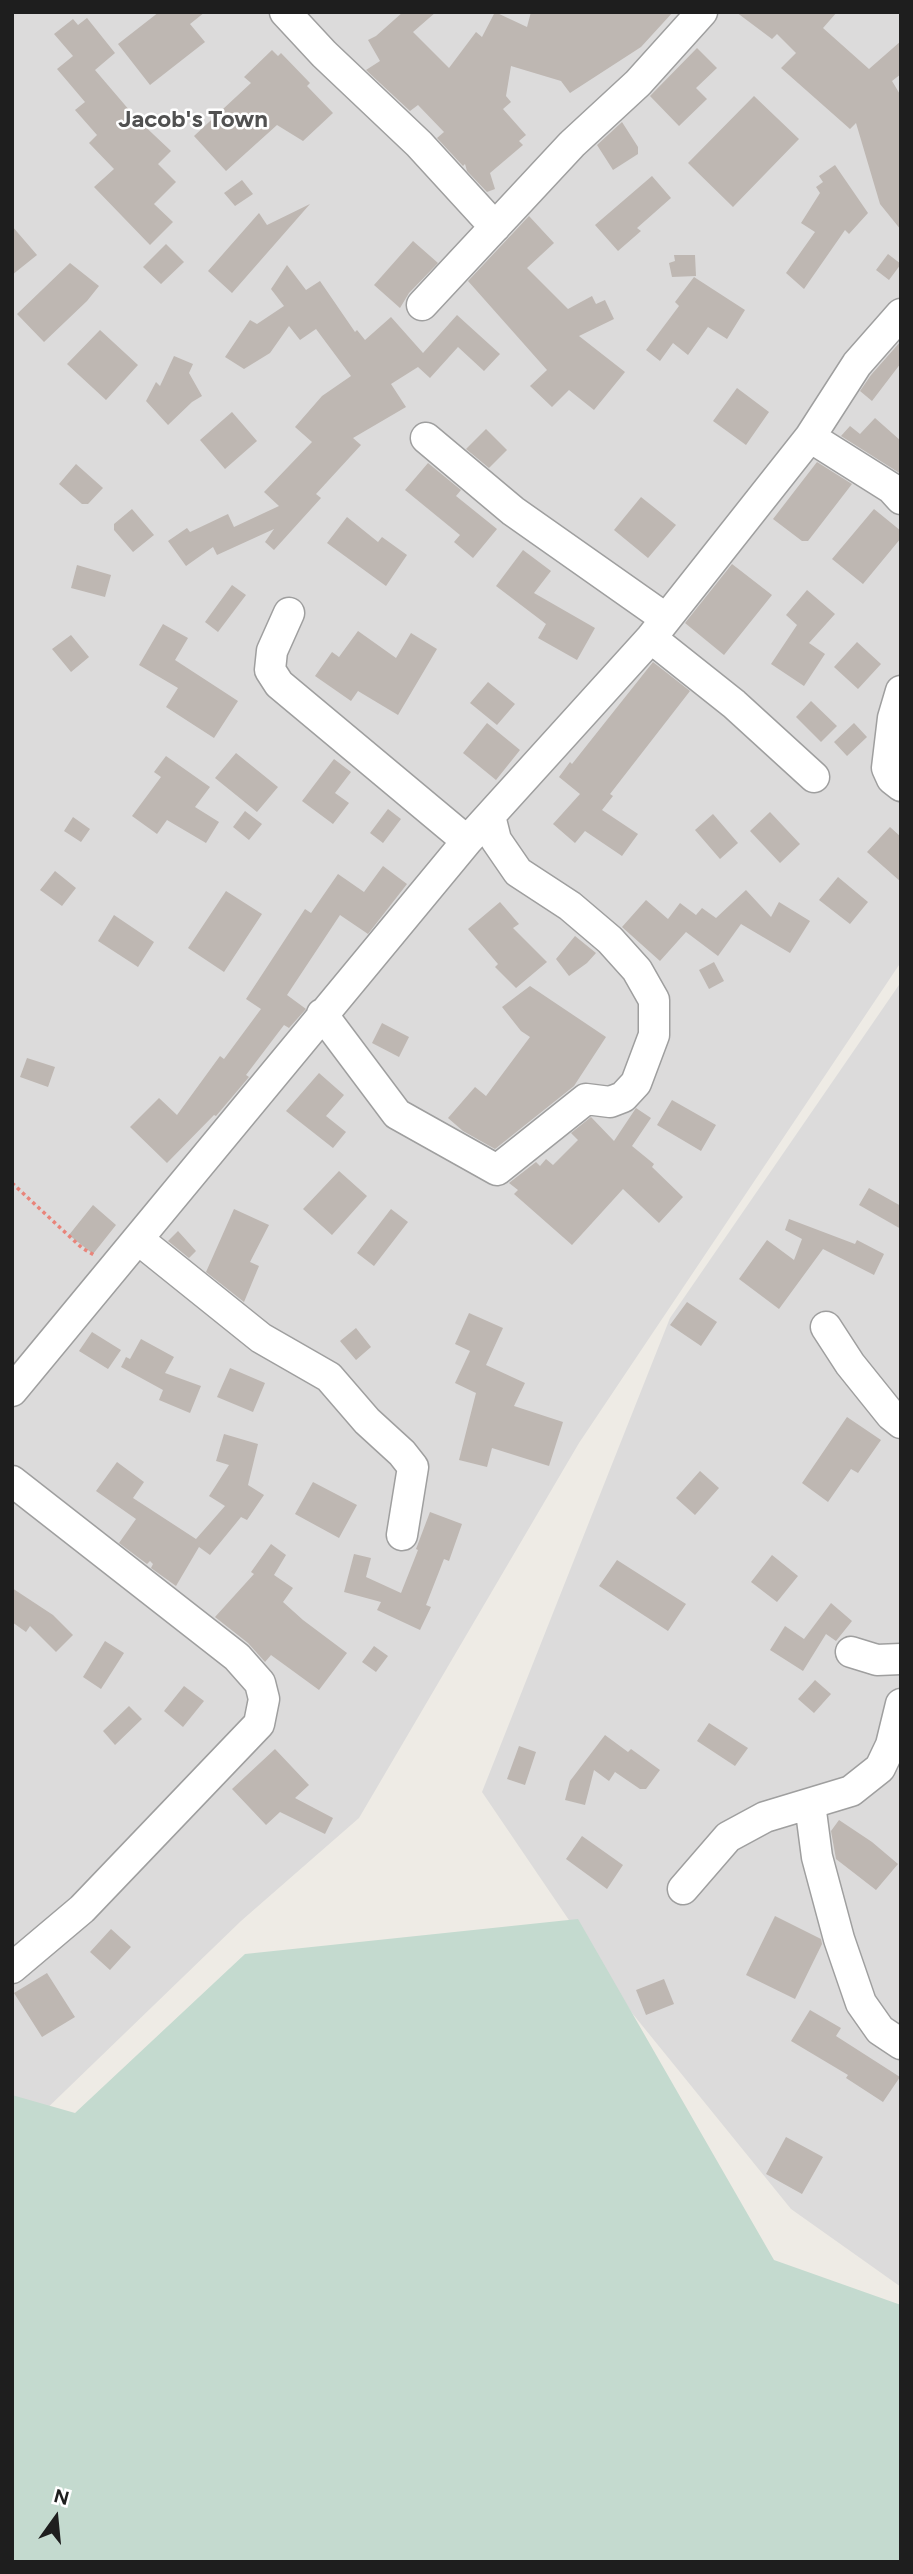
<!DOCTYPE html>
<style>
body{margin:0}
#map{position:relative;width:913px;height:2574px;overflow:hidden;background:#eeebe5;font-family:Figtree,sans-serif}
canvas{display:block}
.frame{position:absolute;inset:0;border:14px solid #1e1e1e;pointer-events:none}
.north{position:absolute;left:21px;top:2483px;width:70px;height:70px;-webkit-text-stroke:5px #fff;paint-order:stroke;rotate:15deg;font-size:19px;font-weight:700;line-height:28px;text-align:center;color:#1e1e1e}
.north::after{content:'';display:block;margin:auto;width:24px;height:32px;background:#1e1e1e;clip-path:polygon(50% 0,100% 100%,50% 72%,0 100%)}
</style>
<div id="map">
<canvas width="913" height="2574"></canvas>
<div class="frame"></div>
<div class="north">N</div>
</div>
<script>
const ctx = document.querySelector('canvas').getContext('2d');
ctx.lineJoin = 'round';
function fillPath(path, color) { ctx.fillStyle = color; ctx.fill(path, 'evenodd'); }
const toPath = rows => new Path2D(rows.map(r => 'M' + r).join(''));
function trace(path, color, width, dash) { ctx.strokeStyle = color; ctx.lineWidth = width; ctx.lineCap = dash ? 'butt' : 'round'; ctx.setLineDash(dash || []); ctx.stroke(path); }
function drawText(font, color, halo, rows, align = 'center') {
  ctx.font = font + ' Figtree,sans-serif'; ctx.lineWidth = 5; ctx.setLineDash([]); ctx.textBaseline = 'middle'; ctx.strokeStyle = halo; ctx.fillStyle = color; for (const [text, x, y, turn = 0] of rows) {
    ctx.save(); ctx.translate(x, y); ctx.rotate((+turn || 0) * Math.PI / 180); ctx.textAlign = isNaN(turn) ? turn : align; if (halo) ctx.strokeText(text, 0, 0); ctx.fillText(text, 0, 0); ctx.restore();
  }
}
fillPath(toPath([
 [12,12,901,12,901,962,579,1443,359,1818,241,1921,37,2118,12,2104],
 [901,982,901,2287,791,2209,632,2013,482,1792,670,1318]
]), '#dcdbdb');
fillPath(toPath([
 [578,1919,774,2260,901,2305,901,2562,12,2562,12,2095,75,2113,245,1954]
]), '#c4dacf');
fillPath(toPath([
 [159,12,205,12,190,24,205,42,150,85,118,44],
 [403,12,436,12,413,32,449,68,476,32,482,37,495,12,527,27,531,12,673,12,641,47,570,93,561,81,511,66,506,96,511,102,503,109,526,135,519,141,523,145,490,173,495,189,487,192,467,171,465,164,463,166,437,138,444,132,418,105,410,111,366,70,380,61,368,40,376,36],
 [736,12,837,12,823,28,869,69,901,41,901,74,892,81,901,96,901,230,880,204,856,123,850,129,781,68,796,53,777,34,772,39],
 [87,18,115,53,95,70,136,118,171,151,158,164,176,182,154,204,173,222,150,245,94,187,114,169,89,143,97,135,75,110,85,102,57,69,73,56,54,34,73,19,78,25],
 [697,48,717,68,696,88,707,99,679,126,650,96],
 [272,50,278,56,281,53,310,83,307,86,333,113,303,141,277,125,226,171,194,136,251,83,244,77],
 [754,96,799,139,733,207,688,163],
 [622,122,638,147,638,154,613,170,597,145],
 [835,165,868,213,849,234,845,230,804,289,786,273,815,232,801,223,820,193,816,187,823,182,819,176],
 [652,176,671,198,637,228,641,231,618,251,595,225],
 [242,180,253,194,235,206,224,193],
 [310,204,232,293,208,271,259,213,267,225],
 [529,216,554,243,527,268,568,309,592,296,596,304,605,300,614,319,579,336,625,372,594,410,569,390,552,407,530,386,547,370,468,281],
 [12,226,37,255,12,275],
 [413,241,438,263,409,293,400,308,374,285],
 [166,244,184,262,161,284,143,267],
 [888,254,901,264,889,280,876,270],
 [674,255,695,255,696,276,672,277,669,263,675,261],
 [70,263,99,286,87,301,44,342,17,314],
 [287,265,306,290,320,281,355,332,357,330,365,340,391,317,423,353,457,315,500,354,484,371,458,347,430,378,418,367,391,384,406,407,353,438,361,445,316,494,321,498,274,550,265,542,274,529,217,555,213,547,186,566,168,541,187,528,190,532,228,514,234,527,279,506,264,492,312,442,295,427,322,396,351,376,316,329,300,340,289,326,270,353,244,369,225,357,250,320,257,324,284,306,271,289],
 [694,277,745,310,727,339,708,327,688,355,673,343,660,361,646,350,679,306,675,302],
 [100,330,138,365,106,400,67,364],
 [901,341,901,363,872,401,860,391,871,375],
 [174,356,193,364,189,373,202,396,192,402,168,425,146,401,156,382,160,386],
 [737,388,769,412,746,445,713,421],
 [232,412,257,441,225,469,200,440],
 [875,418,901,441,901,474,841,436,850,426,860,434],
 [486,429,507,450,489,468,466,449],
 [817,462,852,484,808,541,802,541,773,519],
 [428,463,461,490,456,496,497,529,473,558,454,542,460,535,405,490],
 [76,464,103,488,88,504,82,504,59,484],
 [641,497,676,525,648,558,614,530],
 [132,509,154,535,133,552,114,530,114,524],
 [874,509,901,531,901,538,863,584,832,559],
 [347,517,378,542,382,537,407,555,386,586,327,543],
 [523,550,551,571,534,593,595,628,577,660,538,638,546,624,496,586],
 [732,564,772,595,724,655,685,623],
 [77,565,111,575,105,597,71,588],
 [232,585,246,595,218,632,205,622],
 [807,590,835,614,809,643,825,654,804,686,771,664,797,625,786,615],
 [163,624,188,638,175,660,238,701,214,738,166,707,178,688,139,665],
 [358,631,396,658,411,633,437,649,398,715,358,691,351,701,315,676,332,652,339,657],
 [71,635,89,657,71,672,52,649],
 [857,642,881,664,858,689,834,667],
 [653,662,690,691,610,794,613,796,602,810,638,834,622,856,585,831,575,843,553,824,580,794,559,777,570,762,572,764],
 [488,682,515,704,497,725,470,703],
 [811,701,837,726,821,742,796,717],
 [487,723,520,750,496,780,463,753],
 [854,723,867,737,847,756,834,742],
 [236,753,278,787,257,812,215,778],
 [166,756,210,787,195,807,219,822,206,843,167,820,157,834,132,816,161,777,154,772],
 [334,759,351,772,335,793,349,803,333,824,302,801],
 [388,809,401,819,383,843,370,833],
 [245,811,262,824,249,840,233,827],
 [770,812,800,844,780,863,750,831],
 [713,814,738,843,720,859,695,830],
 [73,817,90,829,81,842,64,831],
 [890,827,901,837,901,882,867,852],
 [383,866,407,884,368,934,340,915,287,995,306,1009,289,1028,284,1025,246,1075,249,1077,216,1116,214,1115,167,1163,130,1127,159,1098,177,1115,220,1056,224,1059,261,1009,246,999,305,909,311,913,338,874,364,892],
 [55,871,76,888,62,906,40,890],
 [838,877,868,902,850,924,819,900],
 [746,890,771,917,779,902,810,921,790,953,741,924,718,956,686,932,660,961,622,927,646,900,668,919,680,903,696,915,702,908,716,918],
 [226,891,262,914,224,972,188,948],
 [500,902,519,924,513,928,547,962,516,988,495,967,498,964,468,929],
 [114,915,154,942,138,967,98,941],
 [575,936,596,953,587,963,569,976,556,959],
 [714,962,724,981,709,989,699,970],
 [530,986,606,1037,574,1086,495,1149,463,1131,448,1118,475,1087,486,1096,530,1037,521,1031,502,1007],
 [382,1023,409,1037,399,1057,372,1043],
 [27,1058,55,1067,48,1087,20,1077],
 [319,1073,344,1095,326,1116,346,1132,333,1148,286,1111],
 [672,1100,716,1125,701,1151,657,1125],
 [636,1108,651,1118,632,1146,654,1164,652,1167,683,1197,659,1223,623,1189,572,1245,514,1194,518,1190,509,1183,536,1162,540,1166,546,1159,553,1165,578,1140,571,1133,591,1117,614,1141],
 [339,1171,367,1196,332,1235,303,1209],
 [869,1188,901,1206,901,1229,859,1205],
 [93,1205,116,1225,93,1254,69,1235],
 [234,1209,269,1225,250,1262,259,1266,244,1302,206,1272],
 [391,1209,408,1222,374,1266,357,1253],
 [789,1219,855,1244,857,1240,884,1254,874,1275,823,1249,779,1309,739,1279,767,1240,794,1260,802,1239,785,1230],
 [178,1231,196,1251,189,1258,168,1241],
 [687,1302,717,1322,701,1346,670,1325],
 [469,1313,503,1328,486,1365,525,1383,514,1406,563,1422,549,1466,492,1448,487,1467,459,1460,476,1393,455,1383,470,1351,455,1344],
 [356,1328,371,1347,356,1360,340,1341],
 [92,1332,121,1350,108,1369,79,1351],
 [141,1339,174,1357,165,1373,201,1386,190,1413,159,1400,163,1390,121,1367,126,1357,130,1359],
 [230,1368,265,1383,253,1412,217,1397],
 [847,1417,881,1440,858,1473,851,1469,828,1502,802,1483],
 [224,1434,258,1444,248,1485,264,1495,247,1520,241,1517,210,1555,199,1547,176,1586,151,1568,153,1564,150,1561,147,1564,119,1543,136,1519,96,1491,117,1462,144,1482,133,1498,196,1539,225,1506,209,1496,229,1465,216,1461],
 [700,1471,719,1488,695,1515,676,1498],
 [313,1482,357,1505,339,1538,295,1514],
 [430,1512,462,1524,449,1561,444,1559,426,1605,431,1607,420,1630,377,1610,381,1602,344,1592,354,1554,371,1558,366,1577,401,1593,418,1550,416,1549],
 [271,1544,286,1555,274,1575,293,1588,283,1602,303,1620,347,1653,319,1690,271,1655,265,1662,248,1643,215,1617,254,1574,251,1572],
 [772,1555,798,1576,777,1602,751,1582],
 [617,1560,686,1604,668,1631,599,1586],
 [12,1588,53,1615,73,1635,56,1652,30,1626,26,1632,12,1622],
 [831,1603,852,1621,836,1641,826,1634,803,1671,770,1650,785,1626,804,1639],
 [105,1641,124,1653,101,1689,83,1677],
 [374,1646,388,1656,376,1672,362,1662],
 [815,1680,831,1694,814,1713,798,1699],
 [184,1686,204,1701,183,1727,164,1711],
 [129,1706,142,1719,115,1745,103,1731],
 [709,1723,748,1748,735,1766,697,1741],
 [605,1735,628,1752,631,1749,660,1770,646,1789,640,1789,615,1772,609,1781,594,1770,585,1805,565,1800,570,1781],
 [519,1746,536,1752,525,1785,507,1779],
 [275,1749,309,1785,295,1798,333,1818,325,1834,280,1812,266,1825,232,1789],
 [839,1820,872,1842,898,1864,876,1890,836,1859,831,1831],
 [582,1836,623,1865,607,1889,566,1859],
 [775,1916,821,1939,822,1944,795,1999,746,1975],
 [111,1929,131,1947,110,1970,90,1952],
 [47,1973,75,2017,42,2037,14,1993],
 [664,1979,674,2004,646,2015,636,1990],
 [810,2010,841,2028,836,2036,900,2077,883,2102,846,2078,848,2075,791,2041],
 [786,2137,823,2157,802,2194,766,2174]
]), '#beb7b2');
const minor = toPath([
 [285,12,324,54,419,144,495,227],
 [422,305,572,144,638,83,702,12],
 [810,437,891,488,901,499],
 [426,438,513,511,665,618],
 [289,613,272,651,270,670,279,684,467,841],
 [651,638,734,704,814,777],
 [901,691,893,718,887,768,892,779,901,786],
 [322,1014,397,1114,497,1170,586,1099,610,1102,623,1097,636,1083,654,1035,654,1000,637,970,610,940,570,906,518,872,496,840,490,816],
 [139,1240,261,1338,329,1377,367,1421,402,1453,413,1467,402,1535],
 [826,1327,850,1364,891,1415,901,1423],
 [12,1391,467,841,651,638,810,437,857,364,901,314],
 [12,1481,237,1657,260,1683,264,1699,259,1724,82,1909,12,1968],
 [851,1652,877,1660,901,1659],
 [810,1804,817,1857,839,1939,861,2003,880,2030,901,2044],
 [683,1889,728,1837,765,1817,851,1791,880,1768,891,1745,901,1704]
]);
trace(minor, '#9f9f9f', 33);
trace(toPath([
 [12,1183,82,1248,94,1255]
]), '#e9847a', 3.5, [3.5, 3.5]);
trace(minor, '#fff', 30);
drawText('bold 24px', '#515151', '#fff', [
 ["Jacob's Town",193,120]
]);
</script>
